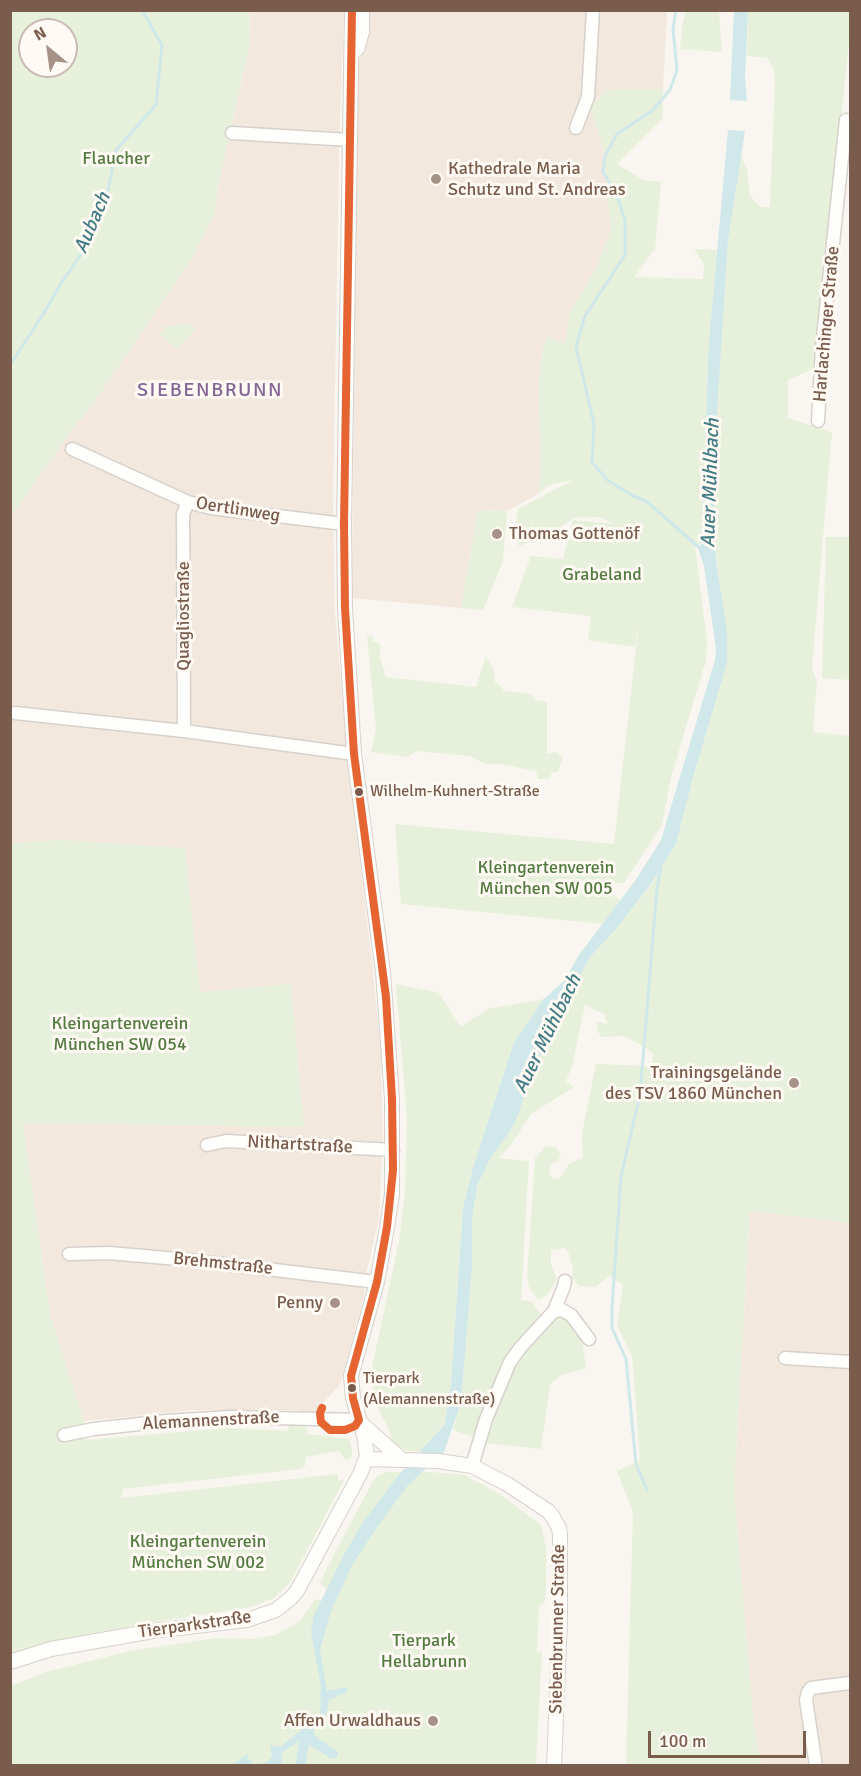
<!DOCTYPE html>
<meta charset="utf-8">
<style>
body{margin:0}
#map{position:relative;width:861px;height:1776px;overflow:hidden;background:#f9f5f0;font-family:Signika,sans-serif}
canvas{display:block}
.frame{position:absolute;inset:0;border:12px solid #7a5c4d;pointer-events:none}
.north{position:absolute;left:18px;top:18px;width:60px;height:60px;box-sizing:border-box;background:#fffaf3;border:2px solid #cabbb1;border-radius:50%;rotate:331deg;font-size:16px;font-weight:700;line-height:24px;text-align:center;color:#7a5c4d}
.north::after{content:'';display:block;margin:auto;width:21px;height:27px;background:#a69286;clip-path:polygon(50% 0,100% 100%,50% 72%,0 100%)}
.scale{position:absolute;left:648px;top:1731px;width:158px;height:27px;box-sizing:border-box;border:3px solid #7a5c4d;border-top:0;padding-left:8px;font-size:18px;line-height:21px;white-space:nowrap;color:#7a5c4d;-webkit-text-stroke:4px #fffaf3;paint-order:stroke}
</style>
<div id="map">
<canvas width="861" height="1776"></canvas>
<div class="frame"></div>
<div class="north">N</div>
<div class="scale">100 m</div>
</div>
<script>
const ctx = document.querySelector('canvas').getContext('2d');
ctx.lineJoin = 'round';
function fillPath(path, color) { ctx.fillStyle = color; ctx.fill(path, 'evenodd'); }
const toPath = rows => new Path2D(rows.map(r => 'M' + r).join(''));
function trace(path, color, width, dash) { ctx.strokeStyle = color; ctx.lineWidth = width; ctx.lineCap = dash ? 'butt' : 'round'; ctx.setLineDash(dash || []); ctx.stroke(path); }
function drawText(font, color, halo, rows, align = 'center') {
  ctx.font = font + ' Signika,sans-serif'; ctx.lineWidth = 6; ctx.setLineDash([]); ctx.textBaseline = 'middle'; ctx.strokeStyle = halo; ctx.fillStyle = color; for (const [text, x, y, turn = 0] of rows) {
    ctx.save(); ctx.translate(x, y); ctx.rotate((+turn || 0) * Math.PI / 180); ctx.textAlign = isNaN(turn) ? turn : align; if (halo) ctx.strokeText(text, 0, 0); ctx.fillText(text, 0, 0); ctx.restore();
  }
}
fillPath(toPath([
 [249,11,344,11,339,149,333,507,335,612,348,766,373,970,381,1055,383,1136,379,1218,367,1270,364,1295,340,1385,313,1413,299,1413,298,1410,192,1410,84,1421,50,1314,23,1122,304,1127,291,984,200,992,63,840,11,843,11,517,71,431,95,401,192,258,214,215,218,187,250,44],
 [369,11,667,11,663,89,607,90,590,107,603,147,611,230,595,270,570,313,565,345,542,350,538,389,541,473,538,494,507,511,478,510,461,608,352,598,357,69,368,32],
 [750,1211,850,1223,850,1765,761,1765,754,1726,734,1489]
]), '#f2e8de');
fillPath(toPath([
 [11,11,249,11,250,43,218,187,214,215,192,258,95,401,71,431,11,517],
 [30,30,66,30,66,66,30,66],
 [686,11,719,11,722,52,680,49,682,26],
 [748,11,850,11,850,35,827,248,817,367,788,380,788,418,832,432,812,668,817,682,813,732,850,736,850,1223,750,1211,734,1489,754,1726,761,1765,626,1765,633,1512,617,1471,640,1460,632,1356,617,1326,623,1285,609,1276,596,1287,580,1286,572,1279,573,1269,569,1254,565,1248,551,1250,551,1265,557,1279,547,1295,538,1300,529,1287,527,1278,535,1158,546,1146,555,1147,561,1153,559,1159,550,1165,549,1173,552,1179,560,1178,569,1164,583,1158,582,1134,596,1064,652,1066,653,1053,634,1041,622,1036,601,1037,597,1029,597,1022,608,1024,604,1014,585,1005,572,1066,566,1081,574,1087,531,1114,509,1148,498,1158,529,1161,521,1300,532,1302,542,1316,526,1332,502,1365,490,1391,476,1438,453,1430,461,1403,472,1268,472,1219,477,1186,491,1157,511,1130,518,1115,531,1076,571,991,591,956,616,929,649,888,676,844,694,774,727,663,714,532,715,444,728,241,741,156,747,169,750,196,760,207,770,207,775,82,774,69,767,58,747,56],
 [663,89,663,118,617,164,643,180,661,182,655,249,634,277,703,279,704,264,694,249,717,250,709,341,701,543,695,547,707,640,706,660,671,777,662,825,624,883,607,882,605,888,620,900,603,924,401,904,395,824,614,844,639,622,635,647,588,640,591,616,512,607,531,556,563,559,573,520,615,524,600,517,574,518,548,535,519,546,514,535,518,509,573,480,552,484,538,494,541,473,538,389,542,350,548,336,565,344,570,313,595,270,611,230,603,147,590,107,607,90],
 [189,324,195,330,177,348,160,335,166,326],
 [478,510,507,511,503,561,483,610,461,608],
 [826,537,850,537,850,680,822,678],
 [367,636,373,637,373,641,380,644,380,658,386,677,476,687,486,657,494,670,495,683,500,685,504,691,530,694,536,700,547,702,547,754,555,752,563,757,558,772,552,773,548,779,538,779,536,771,499,764,485,764,470,756,416,751,407,757,371,752,376,729],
 [63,840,185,848,200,992,291,984,304,1127,23,1123,50,1314,84,1421,87,1440,225,1428,288,1431,289,1425,307,1427,307,1434,349,1439,352,1448,352,1456,346,1461,339,1451,306,1457,305,1466,300,1469,123,1489,121,1498,338,1474,338,1480,344,1480,290,1583,274,1598,255,1606,240,1609,141,1624,34,1646,11,1655,11,843],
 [396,984,439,993,461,1027,488,1009,544,999,514,1042,472,1171,463,1208,451,1383,445,1424,421,1451,406,1451,392,1440,389,1430,378,1408,373,1388,371,1372,399,1241,405,1192,407,1118],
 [560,1317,571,1322,581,1333,586,1368,560,1376,550,1384,541,1449,485,1443,501,1393,514,1366,553,1319],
 [387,1472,402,1472,419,1475,423,1472,431,1472,465,1475,501,1495,541,1525,546,1548,546,1590,544,1604,539,1605,537,1652,542,1651,536,1765,11,1766,11,1686,46,1672,130,1651,216,1638,254,1639,275,1635,300,1621,315,1599,322,1601,327,1590,320,1582,336,1551,373,1481,379,1475]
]), '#e7f0db');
fillPath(toPath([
 [734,11,748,11,745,78,747,101,730,100],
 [728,130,745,131,728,241,715,445,714,532,717,568,727,630,727,663,694,774,676,844,649,887,616,929,591,956,571,991,531,1076,518,1115,511,1130,491,1157,477,1186,472,1219,472,1267,461,1403,444,1452,408,1485,377,1527,352,1565,330,1614,320,1649,327,1691,347,1687,347,1692,329,1700,325,1723,316,1725,309,1735,281,1753,283,1760,279,1765,231,1766,249,1753,247,1757,253,1764,265,1763,272,1757,270,1745,280,1747,320,1715,321,1686,311,1632,314,1615,345,1553,363,1522,397,1477,445,1424,451,1383,463,1208,472,1171,514,1042,544,999,565,980,579,955,635,881,661,840,715,660,716,649,704,566,699,551,701,543,709,341]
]), '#d0e8ea');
trace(toPath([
 [676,10,673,29,677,70,670,90,652,111,617,134,605,156,603,172,616,193,625,220,625,255,585,316,576,347,594,424,592,462,606,479,633,496,646,501,701,549],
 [10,365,44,313,60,285,88,244,108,190,116,150,156,105,162,45,142,10],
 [647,1490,636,1464,626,1359,612,1328,612,1308,621,1176,640,1095,657,889,661,865]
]), '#d0e8ea', 3);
trace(toPath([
 [306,1731,314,1742,333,1754],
 [300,1766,306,1731,310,1728]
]), '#d0e8ea', 10);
const minor = toPath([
 [576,128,588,97,593,10],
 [232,133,350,140],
 [818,421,822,347,846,120,850,121],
 [72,449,188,502,211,508,344,524],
 [15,713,184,731,354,754],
 [184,731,183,514,188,502],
 [207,1145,226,1141,393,1150],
 [69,1254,109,1253,189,1260,377,1282],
 [554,1311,562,1310,571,1315,589,1339],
 [785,1358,850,1362],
 [64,1435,94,1429,166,1421,230,1417,359,1420],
 [472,1466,486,1419,510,1362,520,1348,554,1311,563,1289,565,1281],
 [816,1766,806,1700,808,1692,811,1688,850,1683]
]);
const tertiary = toPath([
 [357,49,362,32,362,10],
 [361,1423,401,1459],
 [366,1459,438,1461,472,1466,507,1484,548,1511,553,1517,559,1528,560,1535,560,1619,554,1766],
 [10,1662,51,1649,153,1631,247,1620,276,1610,290,1599,297,1591,360,1474,367,1456,364,1435,353,1398,351,1376,377,1282,387,1227,392,1195,392,1099,383,972,354,754,345,608,344,524,352,10]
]);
trace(minor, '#d7d1cb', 15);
trace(tertiary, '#d7d1cb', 16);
trace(minor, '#fefefd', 12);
trace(tertiary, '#fefefd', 14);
trace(toPath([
 [322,1408,320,1413,321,1422,330,1430,345,1430,355,1426,359,1420,353,1398,351,1376,377,1282,387,1227,393,1170,392,1099,386,997,354,754,345,608,344,524,352,10]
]), '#e66432', 8);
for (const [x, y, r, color] of [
 [436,179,6,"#a69286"],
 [497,534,6,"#a69286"],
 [359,792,5,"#7a5c4d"],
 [794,1083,6,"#a69286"],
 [335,1303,6,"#a69286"],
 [352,1388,5,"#7a5c4d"],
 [433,1721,6,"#a69286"]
]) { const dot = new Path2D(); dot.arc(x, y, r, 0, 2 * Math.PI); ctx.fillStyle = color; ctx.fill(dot); trace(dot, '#fffaf3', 2); }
drawText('16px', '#7a5c4d', '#fffaf3', [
 ["Wilhelm-Kuhnert-Straße",370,792],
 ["Tierpark",363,1379],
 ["(Alemannenstraße)",363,1400]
], 'left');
drawText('18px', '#537a41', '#fffaf3', [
 ["Flaucher",116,159],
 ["Grabeland",602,575],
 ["Kleingartenverein",546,868],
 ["München SW 005",546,889],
 ["Kleingartenverein",120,1024],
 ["München SW 054",120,1045],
 ["Kleingartenverein",198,1542],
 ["München SW 002",198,1563],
 ["Tierpark",424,1641],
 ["Hellabrunn",424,1662]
]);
drawText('18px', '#7a5c4d', '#fffaf3', [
 ["Kathedrale Maria",448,169,"left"],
 ["Schutz und St. Andreas",448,190,"left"],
 ["Thomas Gottenöf",509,534,"left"],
 ["Trainingsgelände",782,1073],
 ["des TSV 1860 München",782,1094],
 ["Penny",323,1303],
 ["Affen Urwaldhaus",421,1721]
], 'right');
drawText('18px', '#7a5c4d', '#fffaf3', [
 ["Harlachinger Straße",827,324,-85],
 ["Oertlinweg",238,510,9],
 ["Quagliostraße",184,616,-90],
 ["Nithartstraße",300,1145,3],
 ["Brehmstraße",223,1264,6],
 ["Alemannenstraße",211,1421,-3],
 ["Tierparkstraße",195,1625,-8],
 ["Siebenbrunner Straße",558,1629,-89]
]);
drawText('italic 20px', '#437c86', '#fffaf3', [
 ["Aubach",93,223,-67],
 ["Auer Mühlbach",711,483,-88],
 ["Auer Mühlbach",548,1034,-64]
]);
ctx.letterSpacing = '1.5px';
drawText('20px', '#846695', '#fffaf3', [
 ["SIEBENBRUNN",210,391]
]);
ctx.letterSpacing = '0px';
</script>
